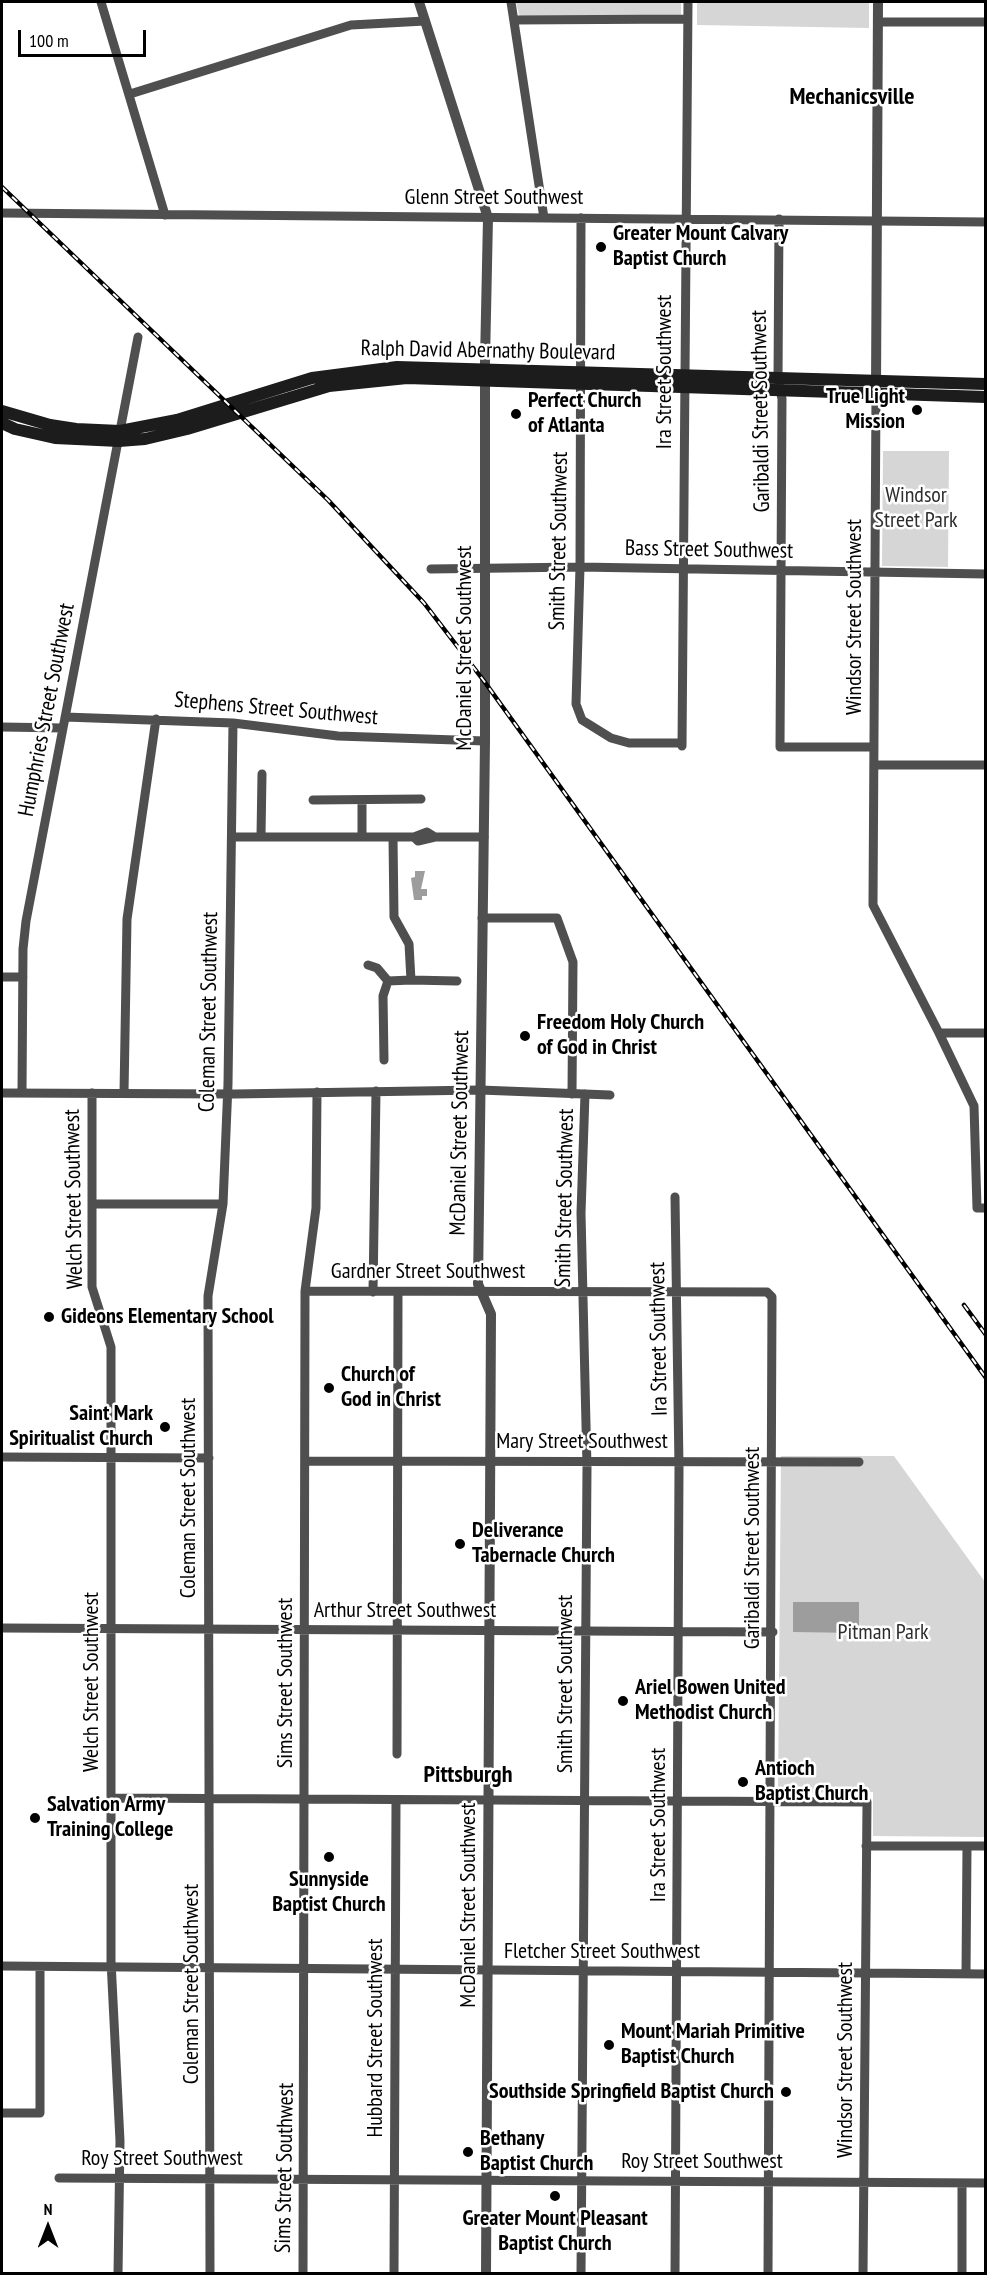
<!DOCTYPE html>
<style>
body{margin:0}
#map{position:relative;width:987px;height:2275px;overflow:hidden;background:#fff;font-family:"PT Sans Narrow",sans-serif}
canvas{display:block}
.frame{position:absolute;inset:0;border:3px solid #000;pointer-events:none}
.north{position:absolute;left:18px;top:2197px;width:60px;height:60px;-webkit-text-stroke:4px #fff;paint-order:stroke;rotate:0deg;font-size:16px;font-weight:700;line-height:24px;text-align:center;color:#000}
.north::after{content:'';display:block;margin:auto;width:21px;height:27px;background:#000;clip-path:polygon(50% 0,100% 100%,50% 72%,0 100%)}
.scale{position:absolute;left:18px;top:30px;width:128px;height:27px;box-sizing:border-box;border:3px solid #000;border-top:0;padding-left:8px;font-size:18px;line-height:21px;white-space:nowrap;color:#000;-webkit-text-stroke:4px #fff;paint-order:stroke}
</style>
<div id="map">
<canvas width="987" height="2275"></canvas>
<div class="frame"></div>
<div class="north">N</div>
<div class="scale">100 m</div>
</div>
<script>
const ctx = document.querySelector('canvas').getContext('2d');
ctx.lineJoin = 'round';
function fillPath(path, color) { ctx.fillStyle = color; ctx.fill(path, 'evenodd'); }
const toPath = rows => new Path2D(rows.map(r => 'M' + r).join(''));
function trace(path, color, width, dash) { ctx.strokeStyle = color; ctx.lineWidth = width; ctx.lineCap = dash ? 'butt' : 'round'; ctx.setLineDash(dash || []); ctx.stroke(path); }
function drawText(font, color, halo, rows, align = 'center') {
  ctx.font = font + ' "PT Sans Narrow",sans-serif'; ctx.lineWidth = 5; ctx.setLineDash([]); ctx.textBaseline = 'middle'; ctx.strokeStyle = halo; ctx.fillStyle = color; for (const [text, x, y, turn = 0] of rows) {
    ctx.save(); ctx.translate(x, y); ctx.rotate((+turn || 0) * Math.PI / 180); ctx.textAlign = isNaN(turn) ? turn : align; if (halo) ctx.strokeText(text, 0, 0); ctx.fillText(text, 0, 0); ctx.restore();
  }
}
fillPath(toPath([
 [516,2,681,2,681,16,522,17,519,15],
 [697,2,869,2,869,28,697,25],
 [883,451,949,451,948,567,882,566],
 [781,1456,894,1456,985,1582,985,1837,873,1836,873,1792,778,1793]
]), '#d6d6d6');
fillPath(toPath([
 [415,871,425,871,421,889,427,889,427,896,422,896,422,900,414,900,411,878,415,877],
 [793,1602,859,1602,859,1633,793,1632]
]), '#9d9d9d');
trace(toPath([
 [101,2,165,215],
 [511,2,544,218],
 [514,20,687,19],
 [878,22,986,22],
 [130,94,351,25,425,21],
 [2,213,986,222],
 [581,218,580,567,576,704,582,720,611,738,629,743,682,743],
 [779,219,778,379,782,399,780,747,874,747],
 [876,393,873,905,939,1033,974,1106,977,1208,986,1208],
 [431,569,580,567,986,574],
 [65,717,233,723,338,736,485,741],
 [2,727,63,728],
 [682,746,688,2],
 [874,765,986,765],
 [313,800,421,799],
 [261,836,262,774],
 [232,837,393,837,394,917,409,944,411,980,388,981,377,968,368,965],
 [362,837,362,801],
 [393,837,414,837,427,832,435,837],
 [414,837,418,841,435,837,484,837],
 [482,918,557,918,573,962,572,1094],
 [2,977,23,977],
 [411,980,457,981],
 [939,1033,986,1033],
 [384,1060,383,996,388,981],
 [2,1093,235,1094,480,1090,610,1095],
 [22,1093,23,949,26,921,138,337],
 [92,1093,92,1287,111,1347,111,1961,120,2141,118,2274],
 [124,1093,127,919,156,719],
 [92,1204,223,1204],
 [305,1291,767,1292,772,1297,768,2274],
 [373,1292,376,1091],
 [2,1457,209,1458],
 [305,1461,859,1462],
 [2,1628,773,1632],
 [397,1754,398,1292],
 [112,1798,867,1802,863,2274],
 [866,1846,986,1846],
 [2,1966,986,1974],
 [966,1974,967,1846],
 [2,2113,40,2113,40,1967],
 [59,2178,986,2183],
 [210,2274,208,1296,223,1204,228,1084,233,723],
 [303,2274,305,1291,316,1208,317,1092],
 [394,2274,396,1802],
 [581,2274,587,1467,581,1213,585,1094],
 [675,2274,679,1467,675,1197],
 [962,2274,962,2183]
]), '#4f4f4f', 9);
trace(toPath([
 [419,2,488,218,485,361,485,741,478,1284,491,1314,486,2274],
 [876,388,878,2]
]), '#4f4f4f', 10);
trace(toPath([
 [2,411,50,425,76,429,120,431,177,420,312,378,397,367,986,384],
 [2,423,15,429,55,438,119,441,145,439,187,429,329,386,407,378,986,397]
]), '#1c1c1c', 12);
const rail = toPath([
 [2,187,328,500,424,603,484,681,986,1378],
 [964,1305,986,1335]
]);
trace(rail, '#000', 4.5);
trace(rail, '#fff', 2, [7]);
for (const [x, y, r, color] of [
 [601,247,6,"#000"],
 [917,410,6,"#000"],
 [516,414,6,"#000"],
 [525,1036,6,"#000"],
 [49,1317,6,"#000"],
 [329,1388,6,"#000"],
 [165,1427,6,"#000"],
 [460,1544,6,"#000"],
 [623,1701,6,"#000"],
 [743,1782,6,"#000"],
 [35,1818,6,"#000"],
 [329,1857,6,"#000"],
 [609,2045,6,"#000"],
 [786,2092,6,"#000"],
 [468,2152,6,"#000"],
 [555,2196,6,"#000"]
]) { const dot = new Path2D(); dot.arc(x, y, r, 0, 2 * Math.PI); ctx.fillStyle = color; ctx.fill(dot); trace(dot, '#fff', 2); }
drawText('22px', '#000', '#fff', [
 ["Glenn Street Southwest",494,198],
 ["Ralph David Abernathy Boulevard",488,351,1],
 ["Ira Street Southwest",665,372,-90],
 ["Garibaldi Street Southwest",761,411,-91],
 ["Smith Street Southwest",559,541,-89],
 ["Bass Street Southwest",709,550,1],
 ["Windsor Street Southwest",855,617,-90],
 ["McDaniel Street Southwest",465,648,-90],
 ["Stephens Street Southwest",276,709,5],
 ["Humphries Street Southwest",47,710,-79],
 ["Coleman Street Southwest",209,1012,-89],
 ["McDaniel Street Southwest",460,1133,-89],
 ["Smith Street Southwest",565,1198,-89],
 ["Welch Street Southwest",74,1199,-91],
 ["Gardner Street Southwest",428,1272],
 ["Ira Street Southwest",659,1339,-91],
 ["Mary Street Southwest",582,1442],
 ["Coleman Street Southwest",189,1498,-90],
 ["Garibaldi Street Southwest",753,1548,-90],
 ["Arthur Street Southwest",405,1611],
 ["Welch Street Southwest",92,1682,-90],
 ["Sims Street Southwest",286,1683,-90],
 ["Smith Street Southwest",566,1684,-90],
 ["Ira Street Southwest",659,1825,-90],
 ["McDaniel Street Southwest",469,1905,-90],
 ["Fletcher Street Southwest",602,1952],
 ["Coleman Street Southwest",192,1984,-90],
 ["Hubbard Street Southwest",376,2038,-90],
 ["Windsor Street Southwest",846,2060,-90],
 ["Roy Street Southwest",162,2159],
 ["Roy Street Southwest",702,2162],
 ["Sims Street Southwest",285,2168,-89]
]);
drawText('bold 22px', '#000', '#fff', [
 ["Greater Mount Calvary",613,234],
 ["Baptist Church",613,259],
 ["True Light",905,397,"right"],
 ["Mission",905,422,"right"],
 ["Perfect Church",528,401],
 ["of Atlanta",528,426],
 ["Freedom Holy Church",537,1023],
 ["of God in Christ",537,1048],
 ["Gideons Elementary School",61,1317],
 ["Church of",341,1375],
 ["God in Christ",341,1400],
 ["Saint Mark",153,1414,"right"],
 ["Spiritualist Church",153,1439,"right"],
 ["Deliverance",472,1531],
 ["Tabernacle Church",472,1556],
 ["Ariel Bowen United",635,1688],
 ["Methodist Church",635,1713],
 ["Antioch",755,1769],
 ["Baptist Church",755,1794],
 ["Salvation Army",47,1805],
 ["Training College",47,1830],
 ["Sunnyside",329,1880,"center"],
 ["Baptist Church",329,1905,"center"],
 ["Mount Mariah Primitive",621,2032],
 ["Baptist Church",621,2057],
 ["Southside Springfield Baptist Church",774,2092,"right"],
 ["Bethany",480,2139],
 ["Baptist Church",480,2164],
 ["Greater Mount Pleasant",555,2219,"center"],
 ["Baptist Church",555,2244,"center"]
], 'left');
drawText('22px', '#2d2d2d', '#fff', [
 ["Windsor",916,496],
 ["Street Park",916,521],
 ["Pitman Park",883,1633]
]);
drawText('bold 24px', '#000', '#fff', [
 ["Mechanicsville",852,97],
 ["Pittsburgh",468,1775]
]);
</script>
